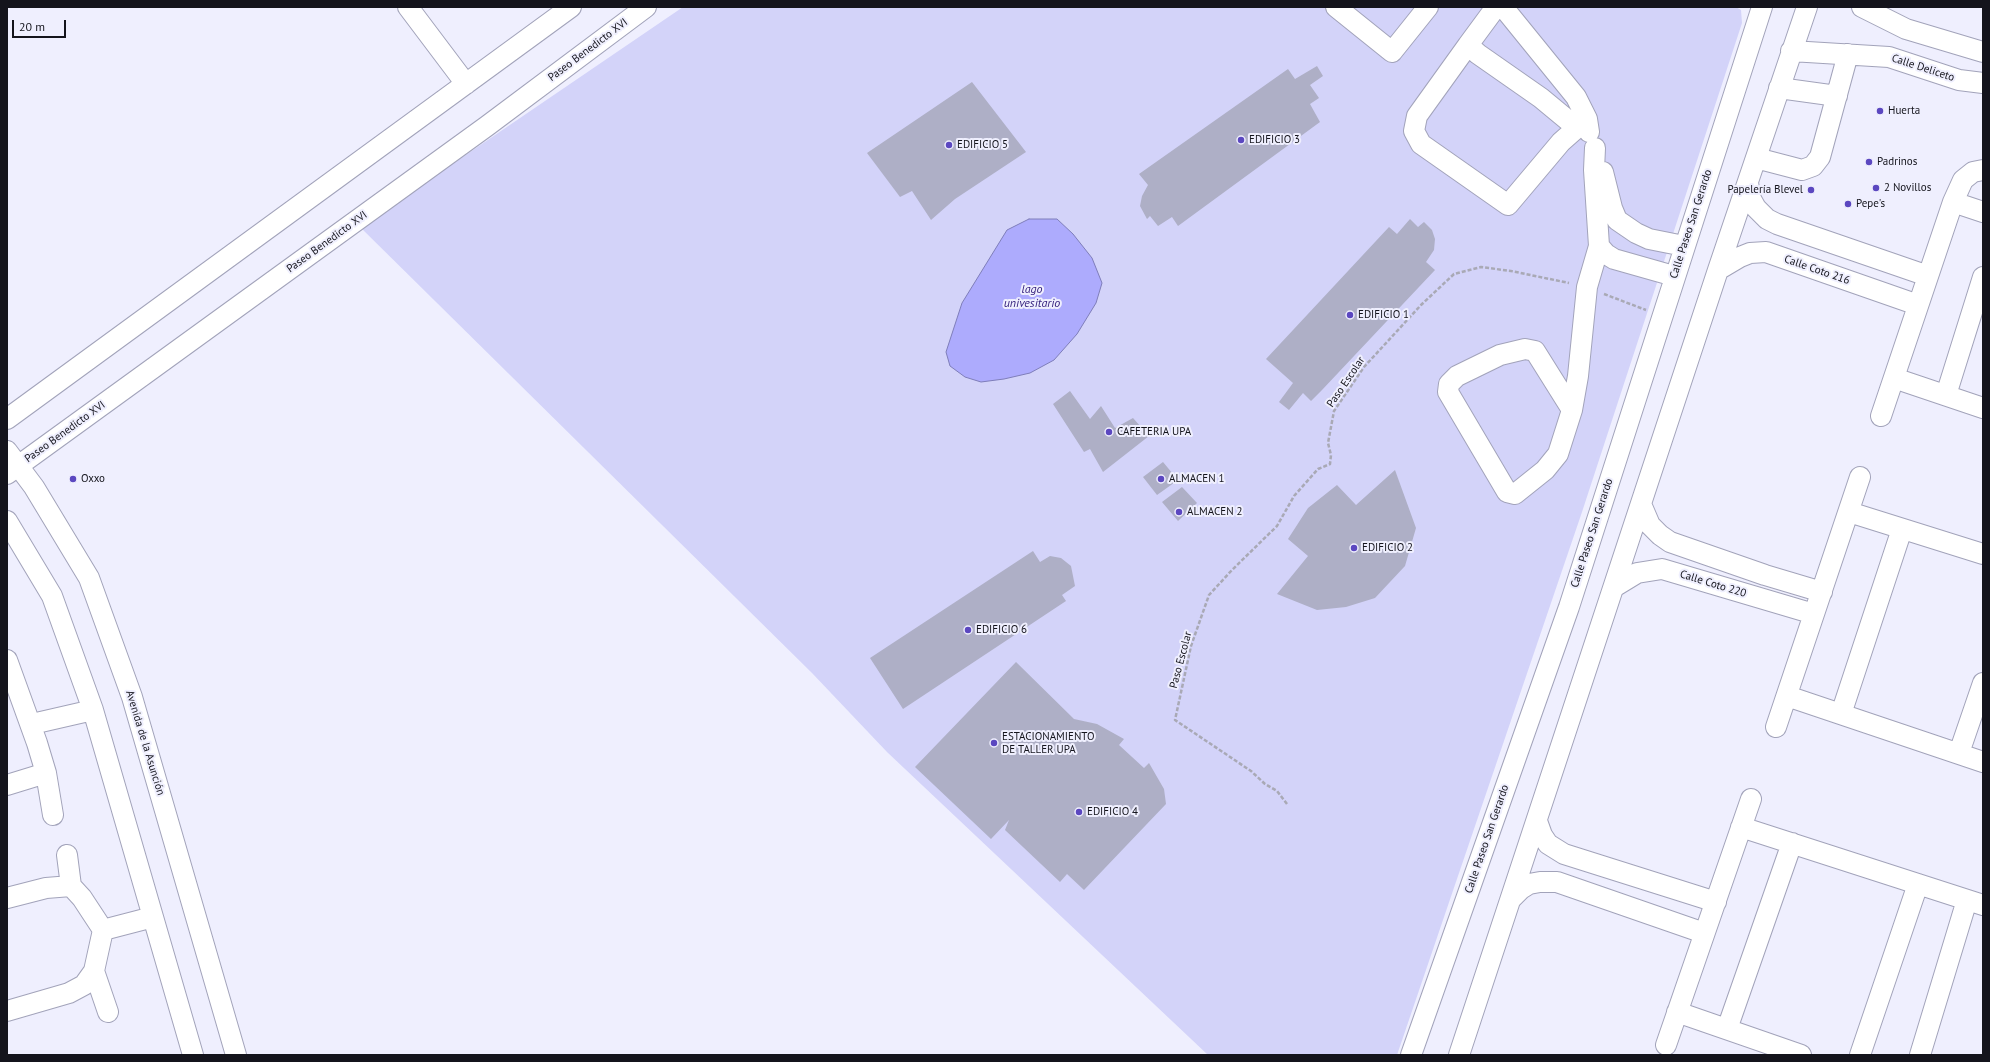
<!DOCTYPE html>
<meta charset="utf-8">
<style>
body{margin:0}
#map{position:relative;width:1990px;height:1062px;overflow:hidden;background:#efeffe;font-family:"PT Sans",sans-serif}
canvas{display:block}
.frame{position:absolute;inset:0;border:8px solid #14141c;pointer-events:none}
.scale{position:absolute;left:12px;top:20px;width:54px;height:18px;box-sizing:border-box;border:2px solid #14141c;border-top:0;padding-left:5px;font-size:12px;line-height:14px;white-space:nowrap;color:#14141c;-webkit-text-stroke:3px #efeffe;paint-order:stroke}
</style>
<div id="map">
<canvas width="1990" height="1062"></canvas>
<div class="frame"></div>
<div class="scale">20 m</div>
</div>
<script>
const ctx = document.querySelector('canvas').getContext('2d');
ctx.lineJoin = 'round';
function fillPath(path, color) { ctx.fillStyle = color; ctx.fill(path, 'evenodd'); }
const toPath = rows => new Path2D(rows.map(r => 'M' + r).join(''));
function trace(path, color, width, dash) { ctx.strokeStyle = color; ctx.lineWidth = width; ctx.lineCap = dash ? 'butt' : 'round'; ctx.setLineDash(dash || []); ctx.stroke(path); }
function drawText(font, color, halo, rows, align = 'center') {
  ctx.font = font + ' "PT Sans",sans-serif'; ctx.lineWidth = 4; ctx.setLineDash([]); ctx.textBaseline = 'middle'; ctx.strokeStyle = halo; ctx.fillStyle = color; for (const [text, x, y, turn = 0] of rows) {
    ctx.save(); ctx.translate(x, y); ctx.rotate((+turn || 0) * Math.PI / 180); ctx.textAlign = isNaN(turn) ? turn : align; if (halo) ctx.strokeText(text, 0, 0); ctx.fillText(text, 0, 0); ctx.restore();
  }
}
fillPath(toPath([
 [683,7,1736,7,1741,10,1742,23,1582,512,1397,1055,1208,1055,887,752,812,673,360,227]
]), '#d3d3f9');
const water = toPath([
 [1029,219,1057,219,1073,234,1092,258,1102,283,1096,303,1077,334,1054,360,1030,373,1004,379,981,382,965,377,950,366,946,352,962,303,1007,230,1029,219]
]);
fillPath(water, '#adabfd');
trace(water, '#7f7eba', 1);
fillPath(toPath([
 [1317,66,1323,76,1310,85,1319,98,1310,104,1320,122,1178,226,1172,217,1158,226,1150,216,1147,219,1140,206,1142,196,1148,185,1139,174,1288,69,1295,79],
 [972,82,1026,152,955,199,931,220,912,191,900,197,867,153],
 [1410,219,1418,227,1424,222,1432,230,1435,239,1434,250,1426,262,1435,270,1322,390,1311,401,1303,393,1289,410,1279,402,1293,383,1266,359,1389,227,1397,234],
 [1070,391,1090,419,1101,406,1115,428,1133,418,1149,436,1103,472,1090,449,1084,452,1053,404],
 [1163,462,1178,480,1157,495,1143,477],
 [1395,470,1416,528,1405,566,1375,598,1346,607,1317,610,1277,594,1308,556,1288,539,1308,508,1337,485,1356,505],
 [1182,487,1197,503,1178,521,1162,502],
 [1033,551,1040,562,1050,556,1061,558,1071,566,1075,586,1062,595,1066,601,903,709,870,658],
 [1016,662,1074,719,1097,724,1124,739,1119,745,1144,768,1149,763,1164,789,1166,804,1084,890,1067,874,1060,882,1005,830,1009,820,991,839,915,767]
]), '#aeafc6');
const minor = toPath([
 [408,7,466,84],
 [1336,7,1392,52,1428,7],
 [1503,7,1576,97,1587,119,1589,132],
 [1862,7,1906,29,1983,52],
 [1468,45,1496,7],
 [1791,51,1889,57,1959,80,1983,83],
 [1779,88,1837,96],
 [1576,127,1541,98,1478,54,1468,45,1417,116,1414,131,1421,144,1508,205,1561,142,1587,119],
 [1756,158,1802,170,1813,166,1820,157,1848,54],
 [1603,172,1612,208,1617,220,1636,233,1649,239,1684,246],
 [1748,183,1751,199,1756,208,1767,219,1777,224,1928,276],
 [1953,202,1983,212],
 [1599,246,1606,254,1614,259,1674,276],
 [1718,270,1740,257,1750,253,1766,252,1918,305],
 [1894,378,1983,408],
 [1946,395,1983,277],
 [1572,410,1535,351,1525,349,1500,355,1457,376,1449,384,1448,392,1507,492,1515,494,1545,470,1558,454,1572,410,1578,376,1587,287,1599,246,1594,170,1595,148],
 [1881,416,1953,202,1963,180,1973,172,1983,170],
 [7,419,571,7],
 [7,451,34,487,89,578,132,697,236,1055],
 [7,474,487,126,646,7],
 [1641,504,1650,525,1660,535,1670,542,1765,575,1822,592],
 [1849,512,1983,554],
 [7,521,52,596,93,710,193,1055],
 [1614,587,1637,573,1662,569,1814,614],
 [7,660,37,743,46,773,53,815],
 [1787,696,1983,762],
 [1841,714,1902,529],
 [32,724,93,710],
 [1776,727,1860,477],
 [1959,753,1983,683],
 [7,785,46,773],
 [1537,821,1542,835,1548,844,1564,854,1716,902],
 [1741,827,1983,905],
 [67,855,71,886],
 [7,898,46,888,71,886,82,898,103,930,94,971,84,985,69,993,7,1011],
 [1511,899,1521,889,1529,884,1540,882,1557,882,1704,933],
 [103,930,153,917],
 [94,971,108,1012],
 [1677,1012,1801,1055],
 [1727,1029,1792,843],
 [1666,1045,1751,799],
 [1411,1055,1569,607,1762,7],
 [1459,1055,1718,270,1807,7],
 [1860,1055,1918,884],
 [1920,1055,1967,900]
]);
trace(minor, '#a2a3ba', 22);
trace(toPath([
 [1604,294,1646,310],
 [1287,804,1277,791,1265,784,1251,771,1175,720,1191,646,1209,595,1232,570,1277,526,1294,496,1318,469,1330,464,1331,455,1328,443,1334,411,1364,367,1421,305,1454,274,1481,267,1511,271,1569,283]
]), '#a9a9b5', 2.5, [4, 2]);
trace(minor, '#fff', 20);
for (const [x, y, r, color] of [
 [1880,111,4,"#5b47c0"],
 [1241,140,4,"#5b47c0"],
 [949,145,4,"#5b47c0"],
 [1869,162,4,"#5b47c0"],
 [1876,188,4,"#5b47c0"],
 [1811,190,4,"#5b47c0"],
 [1848,204,4,"#5b47c0"],
 [1350,315,4,"#5b47c0"],
 [1109,432,4,"#5b47c0"],
 [73,479,4,"#5b47c0"],
 [1161,479,4,"#5b47c0"],
 [1179,512,4,"#5b47c0"],
 [1354,548,4,"#5b47c0"],
 [968,630,4,"#5b47c0"],
 [994,743,4,"#5b47c0"],
 [1079,812,4,"#5b47c0"]
]) { const dot = new Path2D(); dot.arc(x, y, r, 0, 2 * Math.PI); ctx.fillStyle = color; ctx.fill(dot); trace(dot, '#efeffe', 1.5); }
drawText('11px', '#14141c', '#efeffe', [
 ["Paseo Benedicto XVI",588,50,-37],
 ["Calle Deliceto",1923,68,18],
 ["Calle Paseo San Gerardo",1691,224,-72],
 ["Paseo Benedicto XVI",327,242,-36],
 ["Calle Coto 216",1817,270,19],
 ["Paso Escolar",1346,382,-56],
 ["Paseo Benedicto XVI",65,432,-36],
 ["Calle Paseo San Gerardo",1592,533,-72],
 ["Calle Coto 220",1713,584,17],
 ["Paso Escolar",1181,660,-75],
 ["Avenida de la Asunción",145,743,73],
 ["Calle Paseo San Gerardo",1487,839,-71]
]);
drawText('11px', '#14141c', '#efeffe', [
 ["Huerta",1888,111],
 ["EDIFICIO 3",1249,140],
 ["EDIFICIO 5",957,145],
 ["Padrinos",1877,162],
 ["2 Novillos",1884,188],
 ["Papelería Blevel",1803,190,"right"],
 ["Pepe's",1856,204],
 ["EDIFICIO 1",1358,315],
 ["CAFETERIA UPA",1117,432],
 ["Oxxo",81,479],
 ["ALMACEN 1",1169,479],
 ["ALMACEN 2",1187,512],
 ["EDIFICIO 2",1362,548],
 ["EDIFICIO 6",976,630],
 ["ESTACIONAMIENTO",1002,737],
 ["DE TALLER UPA",1002,750],
 ["EDIFICIO 4",1087,812]
], 'left');
drawText('italic 12px', '#321e7b', '#efeffe', [
 ["lago",1032,290],
 ["univesitario",1032,304]
]);
</script>
